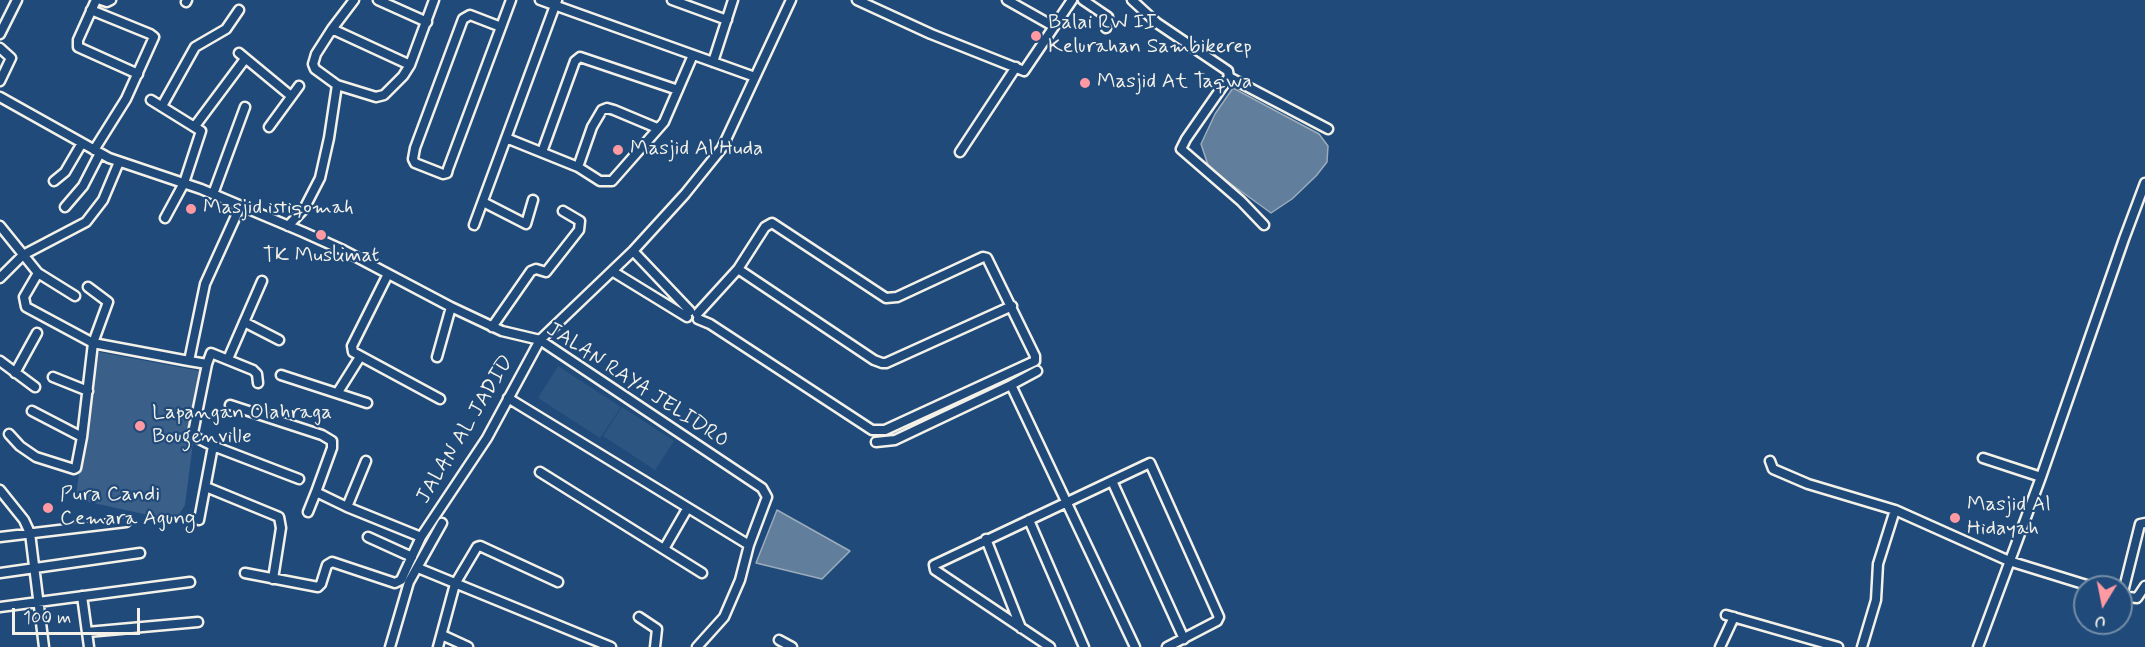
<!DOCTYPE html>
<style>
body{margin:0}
#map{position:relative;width:2145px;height:647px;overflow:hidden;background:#1f4a7a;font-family:Mynerve,sans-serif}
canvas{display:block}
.north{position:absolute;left:2073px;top:575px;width:60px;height:60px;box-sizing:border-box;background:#1f4a7a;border:2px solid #748da6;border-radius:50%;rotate:190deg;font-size:16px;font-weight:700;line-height:24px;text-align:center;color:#f4f1e8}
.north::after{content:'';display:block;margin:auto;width:21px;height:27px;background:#ff9aa2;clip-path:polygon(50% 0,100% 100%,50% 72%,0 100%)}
.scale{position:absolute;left:12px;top:608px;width:128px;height:27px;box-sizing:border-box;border:3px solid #f4f1e8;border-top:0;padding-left:8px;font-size:18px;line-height:21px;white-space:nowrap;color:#f4f1e8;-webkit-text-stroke:4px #1f4a7a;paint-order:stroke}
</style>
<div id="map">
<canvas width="2145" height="647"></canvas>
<div class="north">U</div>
<div class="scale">100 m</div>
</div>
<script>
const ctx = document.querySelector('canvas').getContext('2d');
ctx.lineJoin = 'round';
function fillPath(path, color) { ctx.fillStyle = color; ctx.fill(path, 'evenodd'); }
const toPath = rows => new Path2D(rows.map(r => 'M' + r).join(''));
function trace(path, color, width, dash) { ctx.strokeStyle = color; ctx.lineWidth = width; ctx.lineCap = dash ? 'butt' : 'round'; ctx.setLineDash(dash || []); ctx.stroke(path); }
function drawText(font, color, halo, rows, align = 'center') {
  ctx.font = font + ' Mynerve,sans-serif'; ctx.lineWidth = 4.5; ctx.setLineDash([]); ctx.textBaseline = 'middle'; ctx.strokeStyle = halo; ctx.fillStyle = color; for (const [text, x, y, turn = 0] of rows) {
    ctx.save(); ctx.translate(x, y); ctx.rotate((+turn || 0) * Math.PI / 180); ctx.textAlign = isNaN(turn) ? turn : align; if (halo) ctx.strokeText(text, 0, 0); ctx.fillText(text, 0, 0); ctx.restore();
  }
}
fillPath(toPath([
 [558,366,621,407,600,438,538,398],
 [622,407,674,441,655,470,603,436]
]), '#2d5581');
fillPath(toPath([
 [99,352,200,371,202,374,185,505,177,518,166,519,80,500,76,497,92,365]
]), '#3a5f88');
const water = toPath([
 [1233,88,1319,134,1328,146,1327,162,1316,176,1292,199,1271,213,1209,168,1201,144,1215,114,1233,88],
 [777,510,850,551,822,579,756,563,777,510]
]);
fillPath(water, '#627e9d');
trace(water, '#9cacbb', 1.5);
const minor = toPath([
 [96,0,78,40,78,47,138,74],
 [101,0,107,2,111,0],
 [378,0,427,22],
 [540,0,755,77],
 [672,0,727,20],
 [857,0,931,34,1024,71,1072,0],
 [1007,0,1053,26],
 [1083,0,1108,17,1106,28],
 [1132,0,1157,23,1228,71,1229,77,1186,139,1181,149,1241,201,1264,225],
 [186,2,187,0],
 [91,10,150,34,154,37,126,99,94,150],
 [501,27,470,15,463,19,415,148,413,159,415,163,443,174,447,173,448,169,501,27,511,0],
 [332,29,354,0],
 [0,34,17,0],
 [0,48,11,58,0,81],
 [239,53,291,96],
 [713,62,733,0],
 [410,65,332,29,316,54,313,64,315,69,337,85,376,97,384,95,403,76,410,65,434,0],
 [1229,77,1328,129],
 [0,97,109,158,201,189,303,232,343,250,451,307,502,331,540,340,762,488,767,497,749,545,740,580,724,617,697,647],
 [151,100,201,131,184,183,165,218],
 [162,106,195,47,226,29,239,10],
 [195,126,245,59],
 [269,127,299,86],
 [506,138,578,167,600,181,612,181,664,122,693,55],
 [542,152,575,61,580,57,678,90],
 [960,152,1016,67],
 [578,167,592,127,602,110,607,108,614,110,657,128],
 [54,181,65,172,82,143],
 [213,194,245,107],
 [483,202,526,224,533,200],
 [65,207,83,186,100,153],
 [474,225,557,0],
 [0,226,38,273,24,297,26,307,93,343,108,302,88,287],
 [288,226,304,209,320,178,329,138,337,85],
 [633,251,690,311],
 [738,269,874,360,882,363,886,363,1012,306],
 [612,271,687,317],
 [38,273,75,296],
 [388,274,352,346,353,352,440,399],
 [0,278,23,255,86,222,103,200,119,162],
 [697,314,738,269,765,227,772,223,886,298,897,297,983,257,987,258,1035,356,1035,361,885,430,872,430,710,324,698,319],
 [244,322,279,340],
 [492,327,531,271,536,269,546,272,579,230,580,221,563,211],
 [437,357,451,307],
 [228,359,262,281],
 [0,361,35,387],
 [189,361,207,364,211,353,253,370,257,374,258,383],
 [207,364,193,433,195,437,213,446,299,479],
 [15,373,37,333],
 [281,375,367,403],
 [53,377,88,391],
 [1011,385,1037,371],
 [338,392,360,357],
 [508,398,749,545],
 [230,405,322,435,332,441,332,448,316,492],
 [32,411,82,437],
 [9,434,20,446,36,457,74,469,76,468,82,437,93,343,189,361,205,284,240,207],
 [876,442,895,440,1011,385,1135,647],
 [1983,458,2041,477],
 [1770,461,1773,469,1808,484,1895,510,2009,561,2093,587],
 [540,472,702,573],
 [1112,481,1184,639],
 [206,487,279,517,281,528,273,579],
 [0,490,24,520,30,533,44,647],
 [347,507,366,461],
 [308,512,316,492,347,507,421,537],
 [199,520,213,446],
 [1029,520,1084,647],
 [0,537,126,522],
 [368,537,412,557],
 [986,539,1021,628],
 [664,549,687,509],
 [418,568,611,647],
 [0,573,140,553],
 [245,573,318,587,321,584,327,565,332,562,395,583,401,580,421,537,487,438,540,340,633,251,685,194,722,148,791,0],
 [82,596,89,647],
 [2121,596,2137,598,2145,586],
 [2122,596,2140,524,2145,523],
 [0,607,190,582],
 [1726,615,1838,647],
 [639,617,657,629,655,647],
 [87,632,198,622],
 [442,635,468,647],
 [779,640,792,647],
 [390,647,409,582,442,523],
 [438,647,455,584,477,547,480,546,558,582],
 [1050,647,935,570,934,565,1150,463,1219,617,1217,621,1167,647],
 [1720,647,1734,617],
 [1862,647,1876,600,1878,564,1895,510],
 [1978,647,2041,477,2124,239,2145,183]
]);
trace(minor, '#f4f1e8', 13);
trace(minor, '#1f4a7a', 8);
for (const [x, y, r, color] of [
 [1036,36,6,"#ff9aa2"],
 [1085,83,6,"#ff9aa2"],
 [618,150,6,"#ff9aa2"],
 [191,209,6,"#ff9aa2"],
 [321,235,6,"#ff9aa2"],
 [140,426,6,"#ff9aa2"],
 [48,508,6,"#ff9aa2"],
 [1955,518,6,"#ff9aa2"]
]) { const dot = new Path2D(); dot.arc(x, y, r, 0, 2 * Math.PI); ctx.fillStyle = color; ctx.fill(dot); trace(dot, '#1f4a7a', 2); }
drawText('21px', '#f4f1e8', '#1f4a7a', [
 ["Balai RW II",1048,24],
 ["Kelurahan Sambikerep",1048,48],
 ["Masjid At Taqwa",1097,83],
 ["Masjid Al Huda",630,150],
 ["Masjid istiqomah",203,209],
 ["TK Muslimat",321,257,"center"],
 ["Lapangan Olahraga",152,414],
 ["Bougenville",152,438],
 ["Pura Candi",60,496],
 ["Cemara Agung",60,520],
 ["Masjid Al",1967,506],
 ["Hidayah",1967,530]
], 'left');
drawText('21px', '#f4f1e8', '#1f4a7a', [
 ["JALAN RAYA JELIDRO",637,386,33],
 ["JALAN AL JADID",466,430,-59]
]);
</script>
